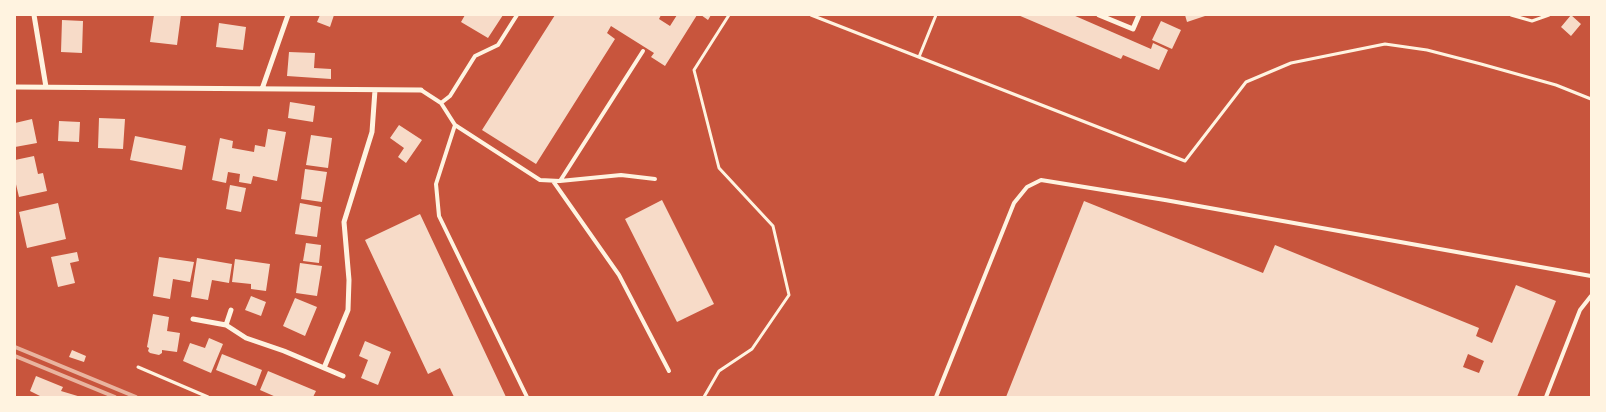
<!DOCTYPE html>
<style>
body{margin:0}
#map{position:relative;width:1606px;height:412px;overflow:hidden;background:#c8553d;font-family:"Varela Round",sans-serif}
canvas{display:block}
.frame{position:absolute;inset:0;border:16px solid #fff3e0;pointer-events:none}
</style>
<div id="map">
<canvas width="1606" height="412"></canvas>
<div class="frame"></div>
</div>
<script>
const ctx = document.querySelector('canvas').getContext('2d');
ctx.lineJoin = 'round';
function fillPath(path, color) { ctx.fillStyle = color; ctx.fill(path, 'evenodd'); }
const toPath = rows => new Path2D(rows.map(r => 'M' + r).join(''));
function trace(path, color, width, dash) { ctx.strokeStyle = color; ctx.lineWidth = width; ctx.lineCap = dash ? 'butt' : 'round'; ctx.setLineDash(dash || []); ctx.stroke(path); }
fillPath(toPath([
 [154,15,181,15,177,45,150,42],
 [320,15,334,15,330,27,317,22],
 [465,15,503,15,488,38,461,22],
 [555,15,661,15,659,19,670,26,677,15,697,15,665,66,651,57,654,53,611,26,607,33,615,39,536,164,482,130],
 [701,15,711,15,708,20],
 [1018,15,1073,15,1151,49,1153,43,1168,50,1159,70,1123,55,1121,59],
 [1185,15,1208,15,1187,22],
 [1571,15,1581,24,1571,36,1561,27],
 [62,20,83,21,82,53,61,52],
 [1161,21,1181,30,1172,49,1152,40],
 [219,23,246,27,243,50,216,47],
 [289,52,315,53,314,68,331,69,331,79,287,76],
 [290,102,315,106,313,122,288,118],
 [99,118,125,119,123,149,98,148],
 [32,119,37,143,15,147,15,123],
 [59,121,80,122,79,142,58,141],
 [399,125,422,140,406,163,398,157,404,148,390,138],
 [268,129,286,132,277,181,253,176,251,184,239,182,240,174,228,172,226,183,212,180,220,138,233,141,232,148,254,152,255,145,265,147],
 [311,135,332,138,328,168,306,165],
 [135,136,186,146,182,170,130,160],
 [34,156,38,174,43,173,47,191,19,197,15,180,15,160],
 [305,169,327,172,322,202,301,199],
 [230,185,246,188,241,212,226,209],
 [662,200,714,304,677,322,625,219],
 [1084,201,1263,273,1275,245,1479,328,1476,336,1492,343,1516,285,1556,301,1517,397,1006,397],
 [1468,354,1484,361,1479,373,1463,367],
 [58,203,66,239,27,248,19,212],
 [300,203,321,207,317,237,295,234],
 [420,214,506,397,454,397,440,368,428,374,365,240],
 [306,243,321,245,319,263,303,261],
 [77,252,79,261,70,263,75,283,58,287,51,257],
 [159,257,194,262,190,282,173,279,170,299,153,296],
 [197,258,232,264,229,283,212,280,208,300,191,297],
 [235,259,270,264,266,291,251,289,251,284,232,282],
 [300,263,322,266,317,296,296,293],
 [251,296,266,302,261,316,245,310],
 [295,298,317,307,305,336,283,326],
 [153,314,169,317,167,331,180,333,177,352,162,350,162,353,159,355,150,353,148,351,149,348,147,347],
 [209,338,223,344,211,373,183,361,190,343,205,348],
 [365,341,391,352,378,385,361,378,368,360,359,356],
 [72,350,86,356,84,362,69,357],
 [222,354,262,370,256,386,216,370],
 [268,371,316,391,313,397,276,397,260,390],
 [36,376,63,387,61,391,81,397,42,397,30,391]
]), '#f7dbc8');
trace(toPath([
 [811,15,1185,161,1246,82,1291,63,1385,44,1427,50,1481,64,1556,85,1591,99],
 [1511,15,1532,21,1549,15],
 [919,57,936,15],
 [138,367,208,397],
 [704,397,719,371,752,349,789,295,773,226,719,168,694,70,729,15]
]), '#fff3e0', 3);
trace(toPath([
 [421,90,441,103,455,125,436,184,439,216,527,397],
 [441,103,450,96,475,56,498,45,517,15],
 [455,125,540,180,560,181,621,175,655,179],
 [553,181,619,275,669,371],
 [560,181,643,51],
 [936,397,1014,203,1027,187,1041,180,1165,200,1591,276],
 [1546,397,1580,310,1591,296]
]), '#fff3e0', 4);
trace(toPath([
 [34,15,46,87],
 [1099,15,1133,29,1139,15],
 [15,87,421,90],
 [262,89,288,15],
 [193,319,226,325,246,338,284,351,343,376],
 [226,325,231,310],
 [324,368,348,310,349,280,344,222,372,132,375,90]
]), '#fff3e0', 5);
trace(toPath([
 [15,347,136,397],
 [15,356,115,397]
]), '#e9b49f', 4);
</script>
